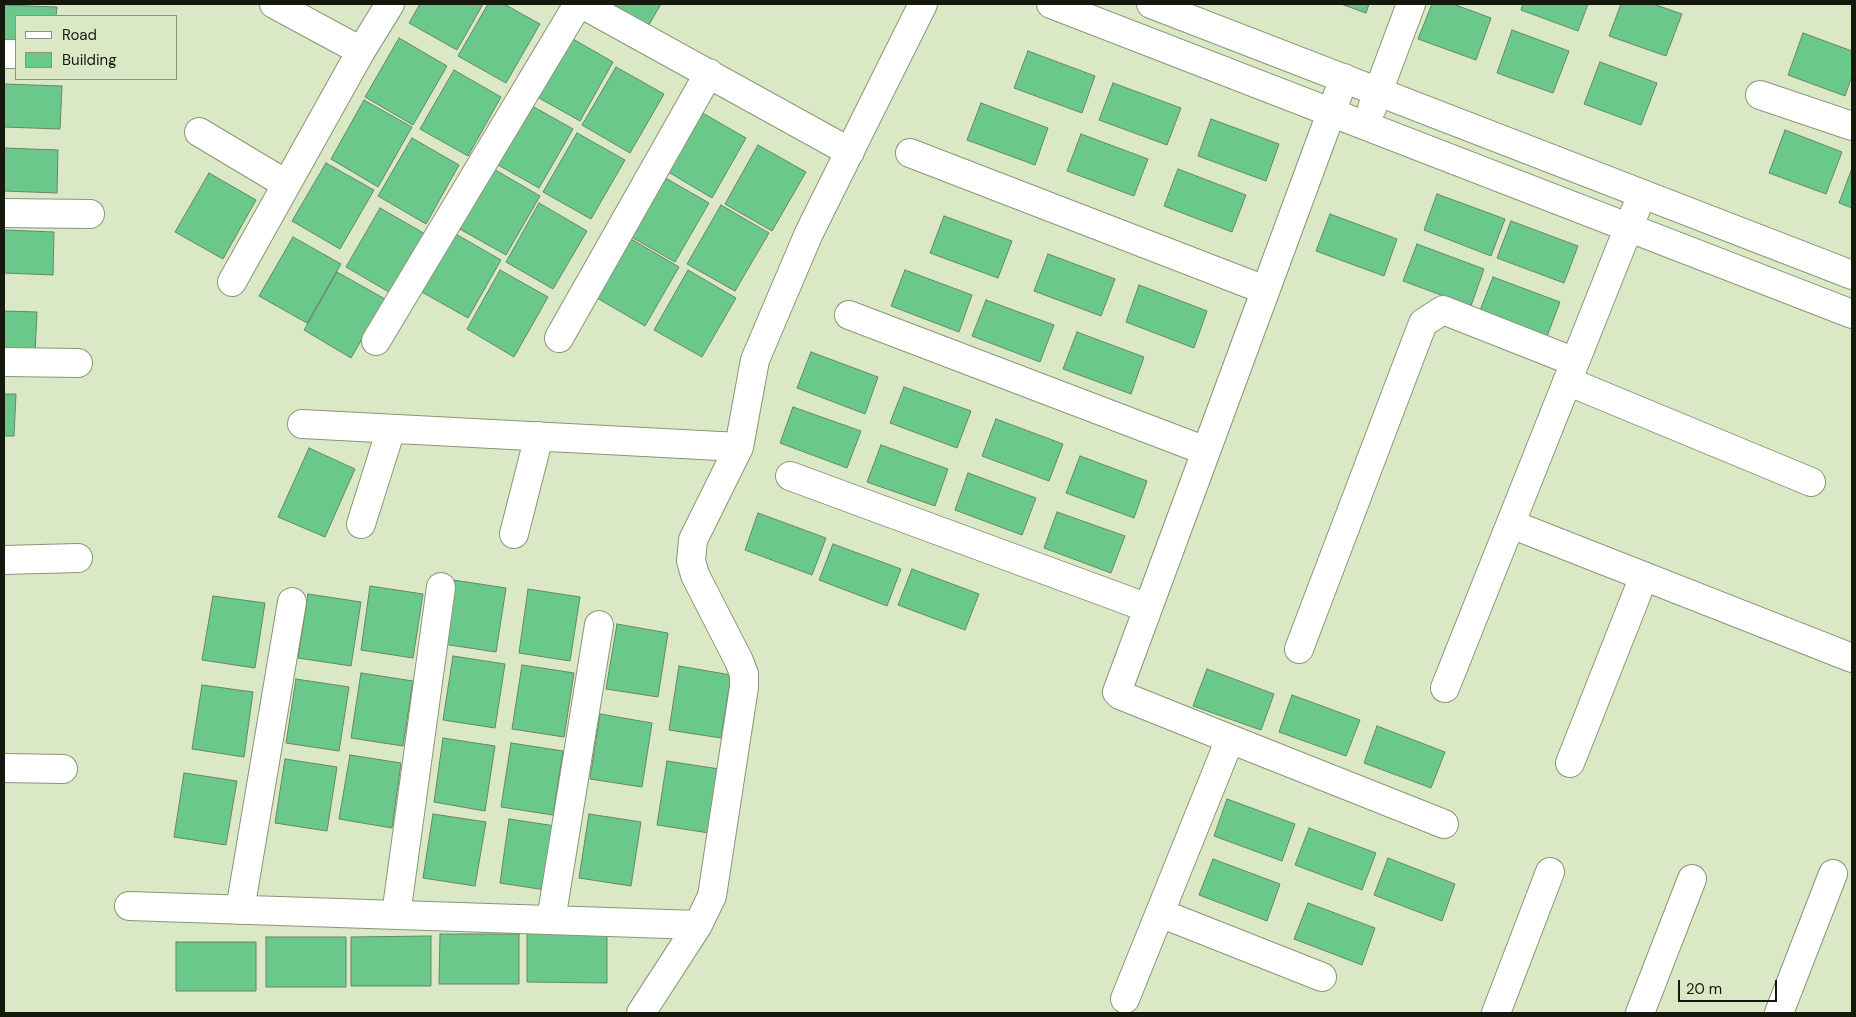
<!DOCTYPE html>
<style>
body{margin:0}
#map{position:relative;width:1856px;height:1017px;overflow:hidden;background:#dae8c5;font-family:"DM Sans",sans-serif}
canvas{display:block}
.frame{position:absolute;inset:0;border:5px solid #15190d;pointer-events:none}
.legend{position:absolute;left:15px;top:15px;width:162px;height:65px;box-sizing:border-box;background:#dae8c5;border:1px solid #8b957b;margin:0;padding:6px 9px;list-style:none;font-size:15px;color:#15190d}
.legend li{display:flex;align-items:center;gap:10px;height:25px}
.legend b{width:25px;border:1px solid #8b957b}
.scale{position:absolute;left:1678px;top:980px;width:99px;height:22px;box-sizing:border-box;border:2px solid #15190d;border-top:0;padding-left:6px;font-size:15px;line-height:18px;white-space:nowrap;color:#15190d;-webkit-text-stroke:4px #dae8c5;paint-order:stroke}
</style>
<div id="map">
<canvas width="1856" height="1017"></canvas>
<div class="frame"></div>
<ul class="legend">
<li><b style="height:6px;background:#fff"></b>Road</li>
<li><b style="height:14px;background:#6bc88b"></b>Building</li>
</ul>
<div class="scale">20 m</div>
</div>
<script>
const ctx = document.querySelector('canvas').getContext('2d');
ctx.lineJoin = 'round';
function fillPath(path, color) { ctx.fillStyle = color; ctx.fill(path, 'evenodd'); }
const toPath = rows => new Path2D(rows.map(r => 'M' + r).join(''));
function trace(path, color, width, dash) { ctx.strokeStyle = color; ctx.lineWidth = width; ctx.lineCap = dash ? 'butt' : 'round'; ctx.setLineDash(dash || []); ctx.stroke(path); }
const building = toPath([
 [420,4,483,4,457,50,409,23,420,4],
 [488,4,504,4,540,24,506,83,458,56,488,4],
 [605,4,661,4,647,28,605,4],
 [1341,4,1369,4,1366,13,1341,4],
 [1432,4,1453,4,1491,18,1476,60,1418,39,1432,4],
 [1523,4,1588,4,1578,31,1521,10,1523,4],
 [1621,4,1653,4,1682,14,1666,56,1609,36,1621,4],
 [4,5,57,7,56,16,16,16,16,49,4,48,4,5],
 [1512,30,1569,51,1553,93,1497,73,1512,30],
 [1803,33,1852,51,1852,76,1845,96,1788,75,1803,33],
 [566,35,613,62,580,121,532,94,566,35],
 [399,38,447,66,413,125,365,97,399,38],
 [1028,51,1095,76,1082,113,1014,88,1028,51],
 [1600,62,1657,83,1641,125,1584,104,1600,62],
 [616,67,664,94,630,153,582,125,616,67],
 [454,70,501,97,468,156,420,129,454,70],
 [1113,83,1181,108,1167,145,1099,120,1113,83],
 [4,84,62,86,60,129,4,127,4,84],
 [364,100,412,127,378,187,331,159,364,100],
 [525,102,573,129,539,188,491,161,525,102],
 [981,103,1048,128,1035,165,967,140,981,103],
 [699,111,746,138,712,198,665,170,699,111],
 [1211,119,1279,144,1266,181,1198,156,1211,119],
 [1785,130,1842,152,1826,194,1769,173,1785,130],
 [577,133,625,160,591,219,543,192,577,133],
 [1081,134,1148,159,1134,196,1067,171,1081,134],
 [412,138,459,165,426,224,378,196,412,138],
 [758,145,806,172,772,231,725,204,758,145],
 [4,148,58,150,57,193,4,191,4,148],
 [326,163,374,190,340,249,292,221,326,163],
 [492,168,540,196,506,255,458,228,492,168],
 [1852,168,1852,208,1839,203,1852,168],
 [1178,169,1246,195,1232,232,1164,206,1178,169],
 [209,173,256,200,223,259,175,232,209,173],
 [662,176,709,203,675,262,628,235,662,176],
 [1437,194,1505,219,1491,256,1424,230,1437,194],
 [539,203,587,231,553,289,506,262,539,203],
 [721,205,769,233,735,291,687,264,721,205],
 [380,208,427,235,394,295,346,267,380,208],
 [1330,214,1397,239,1384,276,1316,251,1330,214],
 [944,216,1012,241,998,278,930,253,944,216],
 [1511,221,1578,246,1564,283,1497,258,1511,221],
 [4,230,54,232,53,275,4,273,4,230],
 [454,233,501,260,468,318,420,291,454,233],
 [293,237,341,264,307,323,259,296,293,237],
 [631,239,679,267,645,326,597,298,631,239],
 [1417,244,1484,269,1471,306,1403,281,1417,244],
 [1048,254,1115,279,1101,316,1034,291,1048,254],
 [500,270,548,297,514,357,467,329,500,270],
 [688,270,736,298,702,357,654,330,688,270],
 [905,270,972,295,959,332,891,306,905,270],
 [337,272,385,299,351,358,304,330,337,272],
 [1493,277,1560,302,1546,339,1479,313,1493,277],
 [1139,285,1207,311,1194,348,1126,322,1139,285],
 [986,300,1054,325,1040,362,972,336,986,300],
 [4,311,37,312,35,354,4,353,4,311],
 [1077,332,1144,357,1131,394,1063,369,1077,332],
 [811,352,878,377,865,414,797,388,811,352],
 [904,387,971,411,957,448,890,423,904,387],
 [4,394,16,394,14,436,4,436,4,394],
 [793,407,861,431,847,468,780,443,793,407],
 [996,419,1063,444,1049,481,982,456,996,419],
 [881,445,948,469,935,506,867,482,881,445],
 [309,448,355,469,325,537,278,517,309,448],
 [1080,456,1147,481,1134,518,1066,493,1080,456],
 [968,473,1036,498,1022,535,955,510,968,473],
 [1057,512,1125,536,1111,573,1044,548,1057,512],
 [758,513,826,538,812,575,745,550,758,513],
 [833,544,901,569,887,606,819,580,833,544],
 [912,569,979,594,965,630,898,605,912,569],
 [453,580,506,588,496,652,443,644,453,580],
 [370,586,423,594,413,658,361,650,370,586],
 [528,589,580,597,570,661,519,653,528,589],
 [308,594,361,602,351,666,298,658,308,594],
 [213,596,265,603,255,668,202,660,213,596],
 [617,624,668,633,658,697,606,689,617,624],
 [453,656,505,664,495,728,443,720,453,656],
 [522,665,574,673,564,737,512,729,522,665],
 [679,666,731,675,721,738,669,730,679,666],
 [1207,669,1274,694,1261,730,1193,706,1207,669],
 [361,673,413,681,403,746,351,738,361,673],
 [296,679,349,687,339,751,286,743,296,679],
 [202,685,253,692,244,757,192,749,202,685],
 [1292,695,1360,720,1346,756,1279,732,1292,695],
 [600,714,652,723,642,787,590,779,600,714],
 [1377,726,1445,752,1431,788,1364,763,1377,726],
 [443,738,495,746,485,811,434,802,443,738],
 [511,743,563,751,553,815,501,807,511,743],
 [350,755,401,763,392,828,339,819,350,755],
 [285,759,337,767,327,831,275,823,285,759],
 [667,761,719,769,709,833,657,825,667,761],
 [184,773,237,781,226,845,174,837,184,773],
 [1227,799,1295,824,1282,861,1214,836,1227,799],
 [433,814,486,822,475,886,423,878,433,814],
 [589,814,641,822,631,886,579,878,589,814],
 [509,819,562,827,552,891,500,883,509,819],
 [1309,828,1376,853,1362,890,1295,865,1309,828],
 [1388,858,1455,884,1442,921,1374,895,1388,858],
 [1213,859,1280,884,1267,921,1199,895,1213,859],
 [1308,903,1375,928,1362,965,1294,939,1308,903],
 [527,933,607,933,607,983,527,982,527,933],
 [440,934,519,934,519,984,439,984,440,934],
 [431,936,431,986,351,986,351,937,431,936],
 [266,937,346,937,346,987,266,987,266,937],
 [176,942,256,942,256,991,176,991,176,942]
]);
fillPath(building, '#6bc88b');
trace(building, '#65856e', 1);
const minor = toPath([
 [274,4,361,51],
 [582,4,850,152],
 [1051,4,1852,314],
 [1151,4,1852,275],
 [4,54,16,54],
 [1760,95,1852,126],
 [1372,108,1411,4],
 [199,132,286,184],
 [910,153,1265,290],
 [4,213,90,214],
 [232,282,361,51,390,4],
 [849,315,1206,451],
 [559,338,709,73],
 [376,341,578,4],
 [4,362,78,363],
 [1567,381,1811,482],
 [302,424,739,447],
 [790,476,1148,608],
 [361,524,391,429],
 [1511,524,1852,658],
 [514,534,539,436],
 [4,560,78,558],
 [1299,649,1423,323,1443,310,1575,362],
 [1445,688,1636,209],
 [1230,739,1444,824],
 [1570,763,1644,576],
 [4,768,63,769],
 [129,906,698,925],
 [240,910,292,602],
 [1160,913,1322,977],
 [396,915,441,587],
 [551,920,599,625],
 [1125,999,1230,739,1120,695,1117,692,1344,78],
 [641,1013,698,925,712,896,744,687,744,674,739,661,695,575,691,561,693,540,739,447,755,360,809,233,923,4],
 [1496,1013,1550,872],
 [1640,1013,1692,879],
 [1779,1013,1833,874]
]);
trace(minor, '#899675', 30);
trace(minor, '#fff', 28);
</script>
